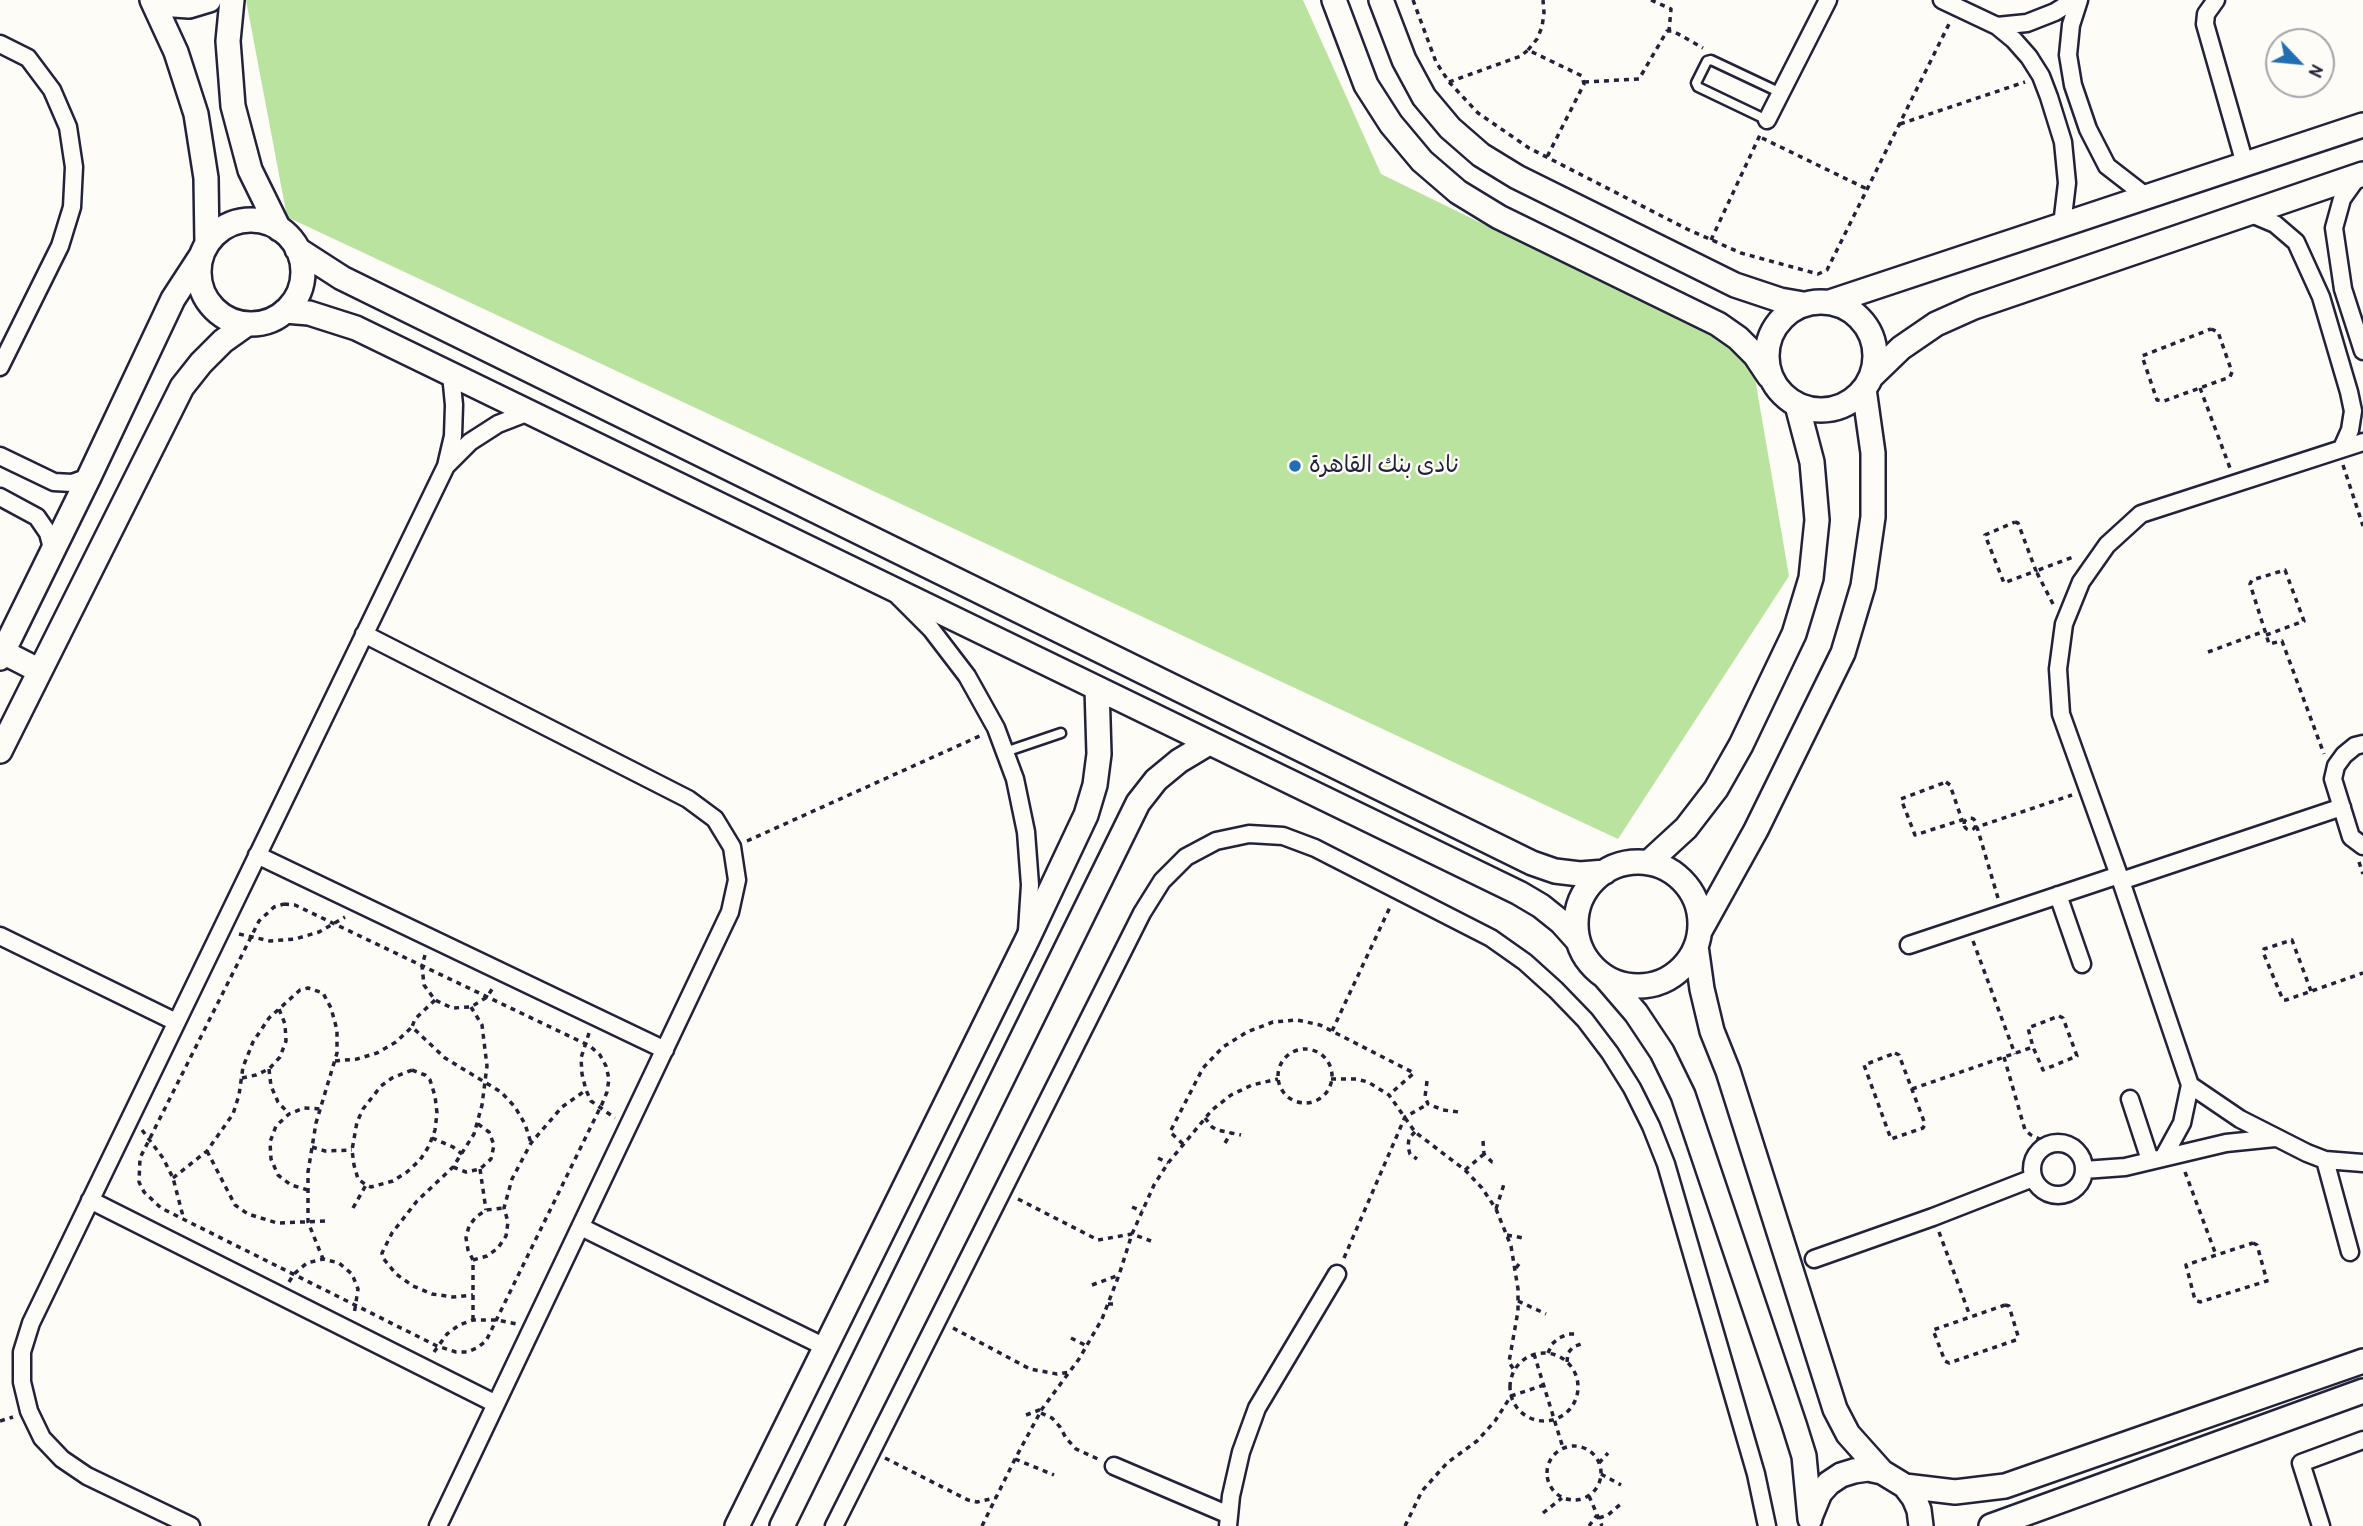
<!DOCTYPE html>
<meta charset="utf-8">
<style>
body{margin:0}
#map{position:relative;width:2363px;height:1526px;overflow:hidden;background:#fdfcf7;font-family:"Patrick Hand",sans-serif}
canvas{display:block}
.north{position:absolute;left:2265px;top:28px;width:70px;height:70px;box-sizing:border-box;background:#fdfcf7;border:2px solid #a5a5ac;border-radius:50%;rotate:116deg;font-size:19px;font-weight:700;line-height:28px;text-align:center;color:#22223b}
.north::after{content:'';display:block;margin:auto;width:24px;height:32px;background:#1f6fb2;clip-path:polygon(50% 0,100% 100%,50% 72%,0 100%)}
</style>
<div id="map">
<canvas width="2363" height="1526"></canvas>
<div class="north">N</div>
</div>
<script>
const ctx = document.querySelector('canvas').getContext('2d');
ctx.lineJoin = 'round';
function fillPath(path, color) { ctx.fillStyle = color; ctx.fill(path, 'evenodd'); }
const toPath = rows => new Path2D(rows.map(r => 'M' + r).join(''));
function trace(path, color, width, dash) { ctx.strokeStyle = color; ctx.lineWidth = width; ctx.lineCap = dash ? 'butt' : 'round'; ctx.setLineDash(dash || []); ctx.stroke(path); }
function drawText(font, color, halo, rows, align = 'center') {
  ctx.font = font + ' "Patrick Hand","Playpen Sans Arabic",sans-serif'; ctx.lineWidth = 5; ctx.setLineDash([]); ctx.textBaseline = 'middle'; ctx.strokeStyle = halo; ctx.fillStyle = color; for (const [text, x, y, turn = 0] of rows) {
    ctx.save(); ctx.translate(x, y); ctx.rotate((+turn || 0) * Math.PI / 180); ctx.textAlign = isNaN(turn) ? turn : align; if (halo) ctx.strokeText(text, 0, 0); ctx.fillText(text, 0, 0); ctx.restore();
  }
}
fillPath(toPath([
 [246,0,1303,0,1381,174,1751,355,1789,576,1618,839,287,217]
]), '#bae39f');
const lane = toPath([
 [1767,120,1698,87,1696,83,1707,61,1711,60,1781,93],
 [1005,752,1061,733]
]);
const street = toPath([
 [1942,0,1997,26,2027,23,2055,12,2074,0],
 [2079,0,2071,25,2068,55,2073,85,2088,129,2107,166,2147,197],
 [2216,0,2206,14,2205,24,2245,164],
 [1997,26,2014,40,2029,57,2041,76,2049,97,2063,142,2067,183,2062,225],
 [0,44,28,58,52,90,68,127,74,167,72,207,60,246,0,367],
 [1767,120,1828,0],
 [2359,175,2342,199,2334,228,2343,289,2363,351],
 [2249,213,2275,224,2296,242,2321,297,2349,392,2353,411,2350,430,2342,448],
 [0,456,54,482,72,483,89,477],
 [446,466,470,442,498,424,529,412],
 [0,497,37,517,48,533,53,552],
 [898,596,931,629,967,676,996,728,1015,779,1026,832,1030,885,1027,931],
 [364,634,688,799,715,819,732,847,737,880,730,912,438,1526],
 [2363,744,2355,746,2344,755,2336,766,2333,779,2351,837,2363,846],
 [257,855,665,1050],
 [2121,881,2342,807],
 [2058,895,2082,964],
 [0,936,176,1022],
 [1909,945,2119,875],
 [2190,1085,2240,1119,2307,1153,2325,1160,2363,1163],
 [2130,1099,2150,1160],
 '2032 1169a26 26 0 1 1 52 0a26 26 0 1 1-52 0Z',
 [2164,1156,2182,1123,2190,1085,2121,881,2061,714,2058,669,2064,624,2081,582,2107,545,2141,514,2363,442],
 [2325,1160,2350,1252],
 [2084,1170,2125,1167,2226,1143,2275,1138],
 [90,1200,496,1404],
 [581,1227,825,1347],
 [1814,1259,1933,1217,2033,1178],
 [1114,1466,1229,1515],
 [191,1526,87,1476,62,1459,42,1438,29,1411,22,1382,22,1352,31,1323,446,466,453,436,454,405,451,374],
 [834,1526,1142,913,1162,881,1186,857,1216,841,1249,834,1283,836,1315,848,1491,938,1525,962,1556,990,1585,1020,1610,1053,1632,1088,1651,1126,1666,1164,1756,1474,1767,1526],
 [1228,1526,1231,1496,1241,1452,1257,1408,1337,1274],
 [2321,1526,2301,1463,2363,1440]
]);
const secondary = toPath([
 [152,0,176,52,196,114,206,178,207,244],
 [160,0,174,5,189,6,209,0],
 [232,0,228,41,233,106,250,170,279,229],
 [1334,0,1366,85,1391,124,1422,161,1458,192,1499,217,1718,324,1738,338,1755,355,1769,376],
 [1381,0,1404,60,1424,97,1450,128,1481,155,1517,177,1735,285,1780,300,1803,304],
 '199 272a52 52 0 1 1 104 0a52 52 0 1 1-104 0Z',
 [297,249,342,278,1532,863,1555,871,1580,874,1605,872],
 '1767 356a54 54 0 1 1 108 0a54 54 0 1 1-108 0Z',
 [1830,302,2363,125],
 [285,311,309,313,356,328,1519,893,1541,906,1561,922,1578,941],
 [1871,377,1901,348,1936,324,1974,307,2363,174],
 [3,652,40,671],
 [0,658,89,477,173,299,201,256],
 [0,751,182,387,201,363,223,341,247,324],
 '1576 924a62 62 0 1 1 124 0a62 62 0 1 1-124 0Z',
 [1649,862,1686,828,1716,789,1741,745,1794,634,1811,578,1817,520,1812,462,1797,405],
 [1700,931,1756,830,1843,653,1863,586,1873,517,1873,453,1864,389],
 [1696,946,1702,989,1712,1031,1728,1071,1835,1409,1848,1434,1882,1472],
 [1605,977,1636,1013,1662,1052,1683,1095,1794,1424,1804,1456,1810,1519],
 [1905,1486,1955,1492,2005,1486,2363,1361],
 [1811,1515,1820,1493,1829,1483,1841,1475,1854,1471,1868,1469,1882,1472,1905,1486,1914,1498,1919,1510,1921,1526],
 [737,1526,1027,940,1086,815,1095,785,1099,754,1097,688],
 [782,1526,1138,803,1156,780,1179,761,1209,743],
 [1991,1526,2363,1391]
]);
trace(lane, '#22223b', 13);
trace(street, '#22223b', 21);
trace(secondary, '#22223b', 28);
trace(toPath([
 [1413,0,1436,62,1449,82,1478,113,1529,148,1687,229,1741,253,1818,274,1827,270,1950,22],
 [1651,0,1671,9,1669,31],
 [1528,50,1537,39,1542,27,1544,13,1543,0],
 [1449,82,1521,56,1528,50,1582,76,1584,84,1547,157],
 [1584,82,1639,79,1667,31,1673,31,1703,48],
 [1900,124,2025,82],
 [1762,138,1867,189],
 [1711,240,1760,135],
 [2211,329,2218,332,2232,372,2230,377,2164,401,2157,400,2142,356,2211,329],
 [2200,388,2230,468],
 [2343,465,2363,526],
 [2015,522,2018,523,2036,571,2004,583,1985,535,2015,522],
 [2053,604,2036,571,2076,556],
 [2266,635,2304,621,2285,570,2252,580,2250,584,2265,631,2269,644,2282,641,2324,754],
 [2208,652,2265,631],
 [1946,782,1950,785,1962,820,1915,835,1901,799,1946,782],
 '1964 824a6 6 0 1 1 12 0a6 6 0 1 1-12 0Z',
 [747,841,982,735],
 [2359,862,2363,874],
 [1998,898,1977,827,2072,795],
 [284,904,295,905,590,1046,600,1055,606,1066,609,1079,607,1092,602,1104,486,1341,477,1348,467,1352,456,1352,437,1346,161,1208,144,1192,139,1182,140,1158,259,921,274,907,284,904],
 [239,934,270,941,295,939,319,932,345,917],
 [1973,941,2015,1054],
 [425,955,422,966,424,985,435,1000,452,1008,471,1007,487,997,494,986],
 [2311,991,2292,940,2264,949,2263,952,2283,1000,2286,1000,2363,973],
 [435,1000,415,1019,412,1027,445,1058,501,1092,515,1107,525,1124,531,1143],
 [471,1007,482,1025,487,1066,482,1105,474,1134,453,1167,417,1201,392,1233,382,1253,383,1258,396,1274,413,1286,432,1294,453,1297,473,1295],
 [2059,1016,2063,1018,2077,1056,2043,1070,2033,1047,2028,1028,2059,1016],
 [1332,1031,1391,905],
 [589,1033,581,1058,582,1074,586,1090,591,1101,615,1118],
 '1278 1076a27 27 0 1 1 54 0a27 27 0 1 1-54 0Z',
 [1895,1053,1899,1055,1925,1124,1923,1128,1891,1139,1864,1065,1895,1053],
 [2004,1057,2025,1130,2031,1135,2050,1144],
 [335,1061,357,1059,377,1053,396,1042,412,1027],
 [269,1069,271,1086,278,1102,289,1114],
 [412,1070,425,1075,430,1080,435,1096,437,1113,435,1130,429,1146,420,1160,407,1172,393,1181,371,1187,366,1185,358,1179,354,1165,352,1150,357,1122,363,1109,381,1086,392,1078,412,1070],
 [242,1078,256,1075,269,1069,280,1057,286,1041,285,1024,279,1009],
 [1331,1079,1356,1079,1368,1082,1389,1095,1415,1132,1465,1170,1482,1188,1496,1209,1511,1246,1518,1289,1518,1311,1509,1362,1514,1370],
 [1427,1081,1425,1097,1428,1104,1443,1110,1459,1112],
 [1912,1089,2033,1047],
 [1205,1118,1212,1127,1217,1130,1241,1135],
 [142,1130,163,1158,173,1178,184,1220],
 [1415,1132,1409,1138,1408,1147,1410,1154,1417,1159],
 [432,1138,453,1147,462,1154],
 [1483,1141,1484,1154,1492,1162,1497,1163],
 [1225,1143,1231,1133],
 [1183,1144,1170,1132,1203,1068,1223,1047,1247,1032,1273,1022,1297,1020,1320,1025,1414,1073,1390,1094],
 [312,1147,325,1151,352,1150],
 [207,1151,235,1205,248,1214,277,1223,327,1221],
 [1158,1158,1168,1163],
 [453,1167,466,1172,480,1169,491,1159,494,1145,489,1132,478,1124],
 [480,1169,486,1210],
 [1465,1170,1484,1154],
 [2185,1172,2216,1255],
 [173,1178,207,1151,233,1114,239,1095,243,1067,253,1042,269,1018,300,990,308,988,323,993,331,1008,337,1030,337,1053,316,1123,308,1172,308,1222,323,1259],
 [308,1190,291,1185,278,1175,271,1159,270,1142,276,1126,289,1114,304,1108,321,1109],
 [1018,1199,1098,1240,1132,1234,1151,1241],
 [1132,1207,1142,1211],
 [353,1208,366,1185],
 [1496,1209,1504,1184],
 [1939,1232,1970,1316],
 [1507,1235,1523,1238],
 [2253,1243,2257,1245,2267,1281,2200,1302,2195,1300,2186,1265,2253,1243],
 [1344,1258,1405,1117,1428,1104],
 [473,1260,487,1256,498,1248,506,1236,508,1222,504,1208,512,1179,531,1143,562,1107,586,1090],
 [1516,1268,1522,1260],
 [289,1282,294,1274,307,1263,323,1259,339,1263,352,1274,358,1289,354,1315],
 [1092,1285,1119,1275],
 [1518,1301,1546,1314],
 [1108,1304,1117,1304],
 [2005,1305,2009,1306,2018,1336,2016,1340,1949,1363,1945,1361,1933,1330,2005,1305],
 [473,1320,473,1260,468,1250,466,1238,469,1226,476,1217,486,1210,504,1208],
 [953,1328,1030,1369,1057,1374,1070,1372],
 [1071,1338,1087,1346],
 [434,1352,447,1334,459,1325,473,1320,497,1320,517,1324],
 [1548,1353,1552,1344,1559,1338,1568,1334,1577,1334],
 '1510 1387a34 34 0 1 1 68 0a34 34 0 1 1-68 0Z',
 [1534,1354,1563,1448],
 [1567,1362,1568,1353,1573,1347,1581,1344],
 [1041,1413,1052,1418,1060,1427,1066,1438,1076,1449,1100,1460],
 [1026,1415,1042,1409],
 [0,1421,13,1417],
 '1547 1473a27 27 0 1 1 54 0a27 27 0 1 1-54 0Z',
 [885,1458,968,1500,977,1502,995,1498],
 [1015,1459,1054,1475],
 [1599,1463,1608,1453],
 [1601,1474,1621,1485],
 [1589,1496,1602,1526],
 [1543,1513,1562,1498],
 [1599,1518,1608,1515,1623,1502],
 [982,1526,1015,1459,1042,1409,1079,1359,1102,1319,1119,1275,1132,1234,1154,1185,1168,1163,1212,1110,1231,1095,1252,1085,1278,1079],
 [1405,1526,1422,1491,1447,1463,1477,1441,1495,1421,1511,1396,1544,1385],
 [1589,1526,1597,1515]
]), '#22223b', 3.5, [5, 5]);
trace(lane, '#fdfcf7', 8);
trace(street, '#fdfcf7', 16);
trace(secondary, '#fdfcf7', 23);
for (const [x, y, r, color] of [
 [1295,466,7,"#1f6fb2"]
]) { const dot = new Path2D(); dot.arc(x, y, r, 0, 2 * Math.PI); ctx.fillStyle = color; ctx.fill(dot); trace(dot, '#fdfcf7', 2.5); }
drawText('23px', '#22223b', '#fdfcf7', [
 ["نادى بنك القاهرة",1309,466]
], 'left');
</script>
